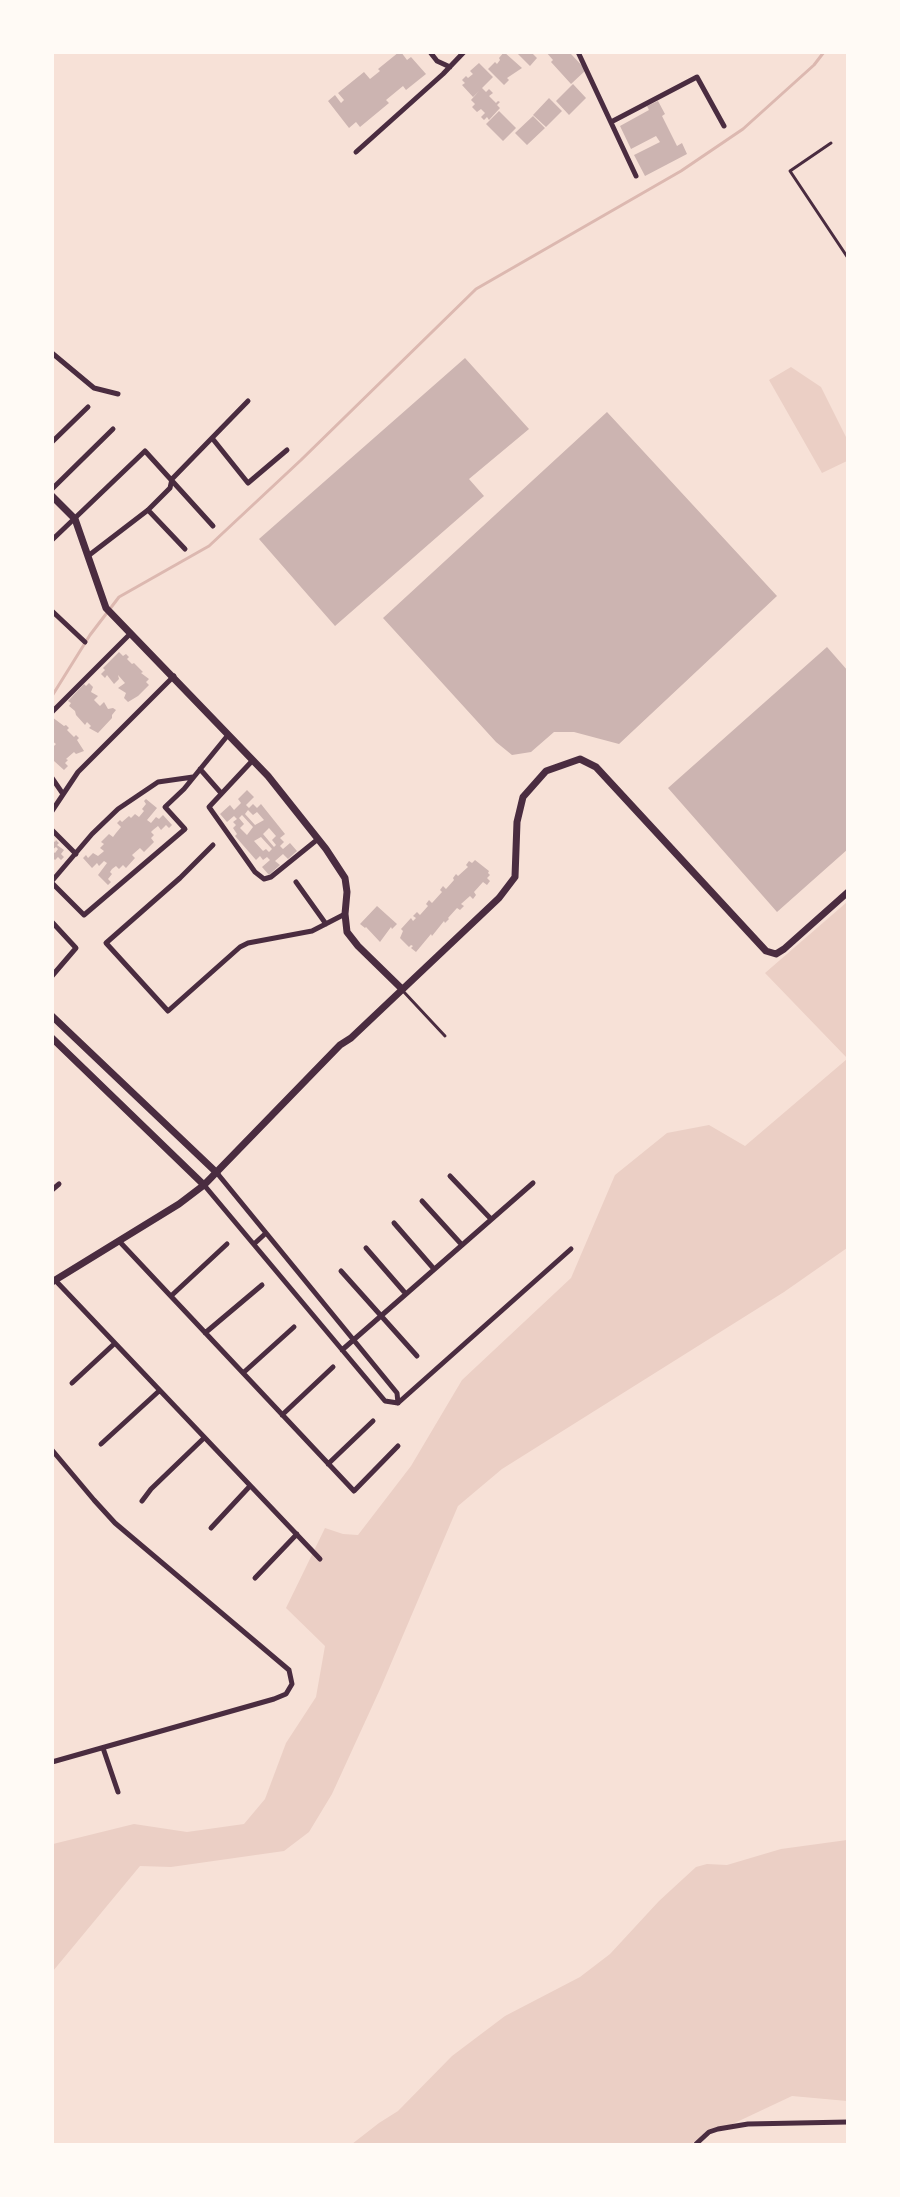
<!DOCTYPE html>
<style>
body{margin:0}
#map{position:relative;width:900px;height:2197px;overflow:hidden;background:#f7e1d7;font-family:"Nunito Sans",sans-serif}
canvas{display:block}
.frame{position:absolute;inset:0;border:54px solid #fffaf5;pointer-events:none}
</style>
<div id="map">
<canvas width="900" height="2197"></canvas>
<div class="frame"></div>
</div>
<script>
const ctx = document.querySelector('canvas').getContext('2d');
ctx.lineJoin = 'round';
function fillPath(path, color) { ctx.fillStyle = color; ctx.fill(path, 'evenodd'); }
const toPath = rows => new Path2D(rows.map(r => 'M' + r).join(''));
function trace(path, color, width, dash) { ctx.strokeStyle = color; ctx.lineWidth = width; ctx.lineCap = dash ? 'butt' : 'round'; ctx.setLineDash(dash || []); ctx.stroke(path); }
fillPath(toPath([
 [791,367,821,387,847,439,847,461,822,473,769,380],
 [847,902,847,1058,765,973],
 [847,1059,847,1248,784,1292,502,1469,458,1506,381,1687,332,1794,309,1832,284,1851,171,1867,140,1866,53,1971,53,1844,134,1824,187,1832,244,1824,265,1799,286,1743,316,1697,325,1646,286,1608,325,1528,343,1534,358,1535,411,1466,462,1380,571,1278,615,1175,667,1133,709,1125,745,1146],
 [847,1840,847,2101,792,2096,690,2144,352,2144,379,2123,398,2111,452,2056,505,2016,580,1977,610,1954,659,1901,696,1867,707,1864,727,1865,781,1849]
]), '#ebcfc5');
trace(toPath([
 [52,696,90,635,119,597,209,546,301,460,476,289,681,171,743,129,814,65,824,52]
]), '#dcb8b0', 3);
fillPath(toPath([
 [399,52,401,52,407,60,411,57,426,74,406,90,403,86,386,100,389,103,360,127,356,122,349,128,328,101,335,95,341,103,344,100,338,93,364,72,370,79,380,71,378,69],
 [504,52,522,68,507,78,509,80,504,85,488,69,495,62,497,64,500,60,499,58],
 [516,52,531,52,537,58,530,66],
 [546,52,573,52,571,54,586,70,571,84,551,62,553,60],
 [479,63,493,77,482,88,486,92,489,89,493,93,489,96,496,103,498,101,500,102,497,105,500,108,489,120,487,117,484,120,481,117,485,113,481,109,477,112,472,107,475,104,471,100,479,91,473,97,462,85,465,83,462,80,466,76,468,78,473,74,470,71],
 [573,84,586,98,569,115,556,101],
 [549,98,562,111,546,127,533,115],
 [658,101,665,114,662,116,677,146,682,143,687,154,645,176,634,155,660,142,656,136,631,149,620,126,649,110,647,106],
 [499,111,516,128,503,141,486,124],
 [533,116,545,128,527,145,515,133],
 [465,358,529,429,469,479,484,496,335,626,259,539],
 [607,412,777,596,619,744,574,732,554,732,531,752,512,755,496,742,383,618],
 [827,647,848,671,848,849,777,912,668,788],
 [119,652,123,656,126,654,129,657,127,659,132,664,134,663,143,672,141,673,149,679,146,682,149,685,138,696,128,702,124,698,126,693,118,688,125,683,118,675,119,679,114,684,107,675,105,678,101,674,105,670,103,668],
 [89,683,93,687,91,692,98,696,94,700,100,706,104,702,108,709,113,708,116,710,112,715,112,718,98,733,89,728,91,726,87,722,85,725,76,715,75,711,69,706,71,703,68,701,84,684,86,686],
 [52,717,64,726,66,725,69,728,67,730,74,737,76,735,79,738,77,740,84,751,76,754,74,752,66,759,68,760,65,763,68,766,64,770,54,761,52,763,52,744,54,746,56,744,52,741],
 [247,790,254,797,246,805,249,808,253,804,257,808,261,804,285,834,280,838,284,842,280,846,283,849,290,843,297,851,288,859,283,854,275,861,280,865,269,875,262,867,270,860,267,857,263,860,260,856,256,860,235,836,237,834,233,828,236,825,233,822,237,819,234,816,227,822,220,814,230,805,234,810,241,803,238,799],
 [248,810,253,815,257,812,264,820,255,825,245,814],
 [242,815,253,827,247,835,240,828,244,824,239,818],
 [269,828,276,836,272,840,276,845,274,847,263,834],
 [261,837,272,849,269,852,266,849,263,851,254,841],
 [146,799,157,808,147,820,151,823,156,817,159,819,163,815,172,825,169,828,166,825,161,830,158,826,153,830,151,832,154,835,151,838,154,842,144,852,140,848,132,855,135,858,126,868,123,865,119,869,116,866,112,869,110,872,112,874,108,879,111,882,108,885,98,875,107,863,104,861,99,866,97,863,92,868,83,858,86,855,88,858,93,853,98,856,103,852,104,851,100,848,104,844,101,842,109,834,113,837,116,833,121,827,117,823,120,820,122,822,129,816,131,818,135,814,139,817,144,811,142,809,146,804,144,801],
 [52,840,55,842,56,840,59,843,57,845,64,850,61,854,64,857,61,860,58,857,55,860,52,857,52,851,55,853,58,849,56,847,52,850],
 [475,860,489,871,488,873,490,875,487,878,490,881,487,885,483,882,474,892,476,895,473,899,470,896,461,904,464,906,460,910,457,908,448,918,449,919,445,923,444,921,432,936,431,934,416,952,411,948,413,946,411,945,409,947,400,938,403,931,401,929,411,918,413,921,416,918,413,916,417,912,420,915,428,906,426,904,429,900,432,903,442,892,440,890,443,886,446,889,454,880,453,878,456,874,458,876,468,867,466,865,469,861,472,863],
 [377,906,397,924,392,929,391,927,380,942,366,927,365,928,360,924]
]), '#ccb4b1');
trace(toPath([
 [831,143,790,171,848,258],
 [403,991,445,1036]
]), '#4a2c40', 3);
trace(toPath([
 [430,52,437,61,450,67],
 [578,52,636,176],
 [611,122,697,77,724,126],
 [356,152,443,74,464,52],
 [52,353,94,388,118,394],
 [212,438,248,483,287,450],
 [52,442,88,407],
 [52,489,113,429],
 [148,510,185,549],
 [52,540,145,451,213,526],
 [88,556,148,510,170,488,172,479,248,401],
 [52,611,85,642],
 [52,712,131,633],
 [253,760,209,807,255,872,264,879,271,877,318,839],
 [200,769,221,793],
 [52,778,63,794],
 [52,811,78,772,174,676],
 [52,830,76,854],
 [213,845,180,878,106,943,168,1011,240,947,248,943,312,931,345,914],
 [52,881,92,834,118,809,158,782,193,777],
 [296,882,326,924],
 [52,883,84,915,185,829,165,807,184,789,228,735],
 [52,922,76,948,52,976],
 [217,1173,397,1393,398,1403],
 [450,1176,491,1219],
 [204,1185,385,1401,398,1403],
 [52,1190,59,1184],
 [422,1201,462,1245],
 [394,1223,434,1269],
 [119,1241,354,1491,398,1446],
 [254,1244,266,1233],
 [366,1248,406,1294],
 [341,1271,417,1356],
 [55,1280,320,1559],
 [171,1296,227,1244],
 [205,1333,262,1285],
 [342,1350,533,1183],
 [243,1373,294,1327],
 [72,1383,114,1344],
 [398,1403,571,1249],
 [282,1415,333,1367],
 [101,1444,159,1391],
 [52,1450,94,1500,115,1523,289,1670,292,1684,286,1694,274,1699,52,1762],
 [328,1464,373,1421],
 [142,1501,151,1489,204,1438],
 [211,1528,250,1486],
 [255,1578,297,1534],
 [103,1748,118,1792],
 [696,2144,709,2132,718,2129,748,2124,848,2122]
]), '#4a2c40', 5);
trace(toPath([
 [52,496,75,519,106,608,268,776,326,849,345,878,347,892,345,914,347,932,358,946,402,989],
 [52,1016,217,1173],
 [52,1038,204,1185],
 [52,1282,179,1204,204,1185,340,1045,351,1038,499,898,515,877,517,822,523,797,546,771,580,759,596,767,766,951,776,954,784,949,848,892]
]), '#4a2c40', 7);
</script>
